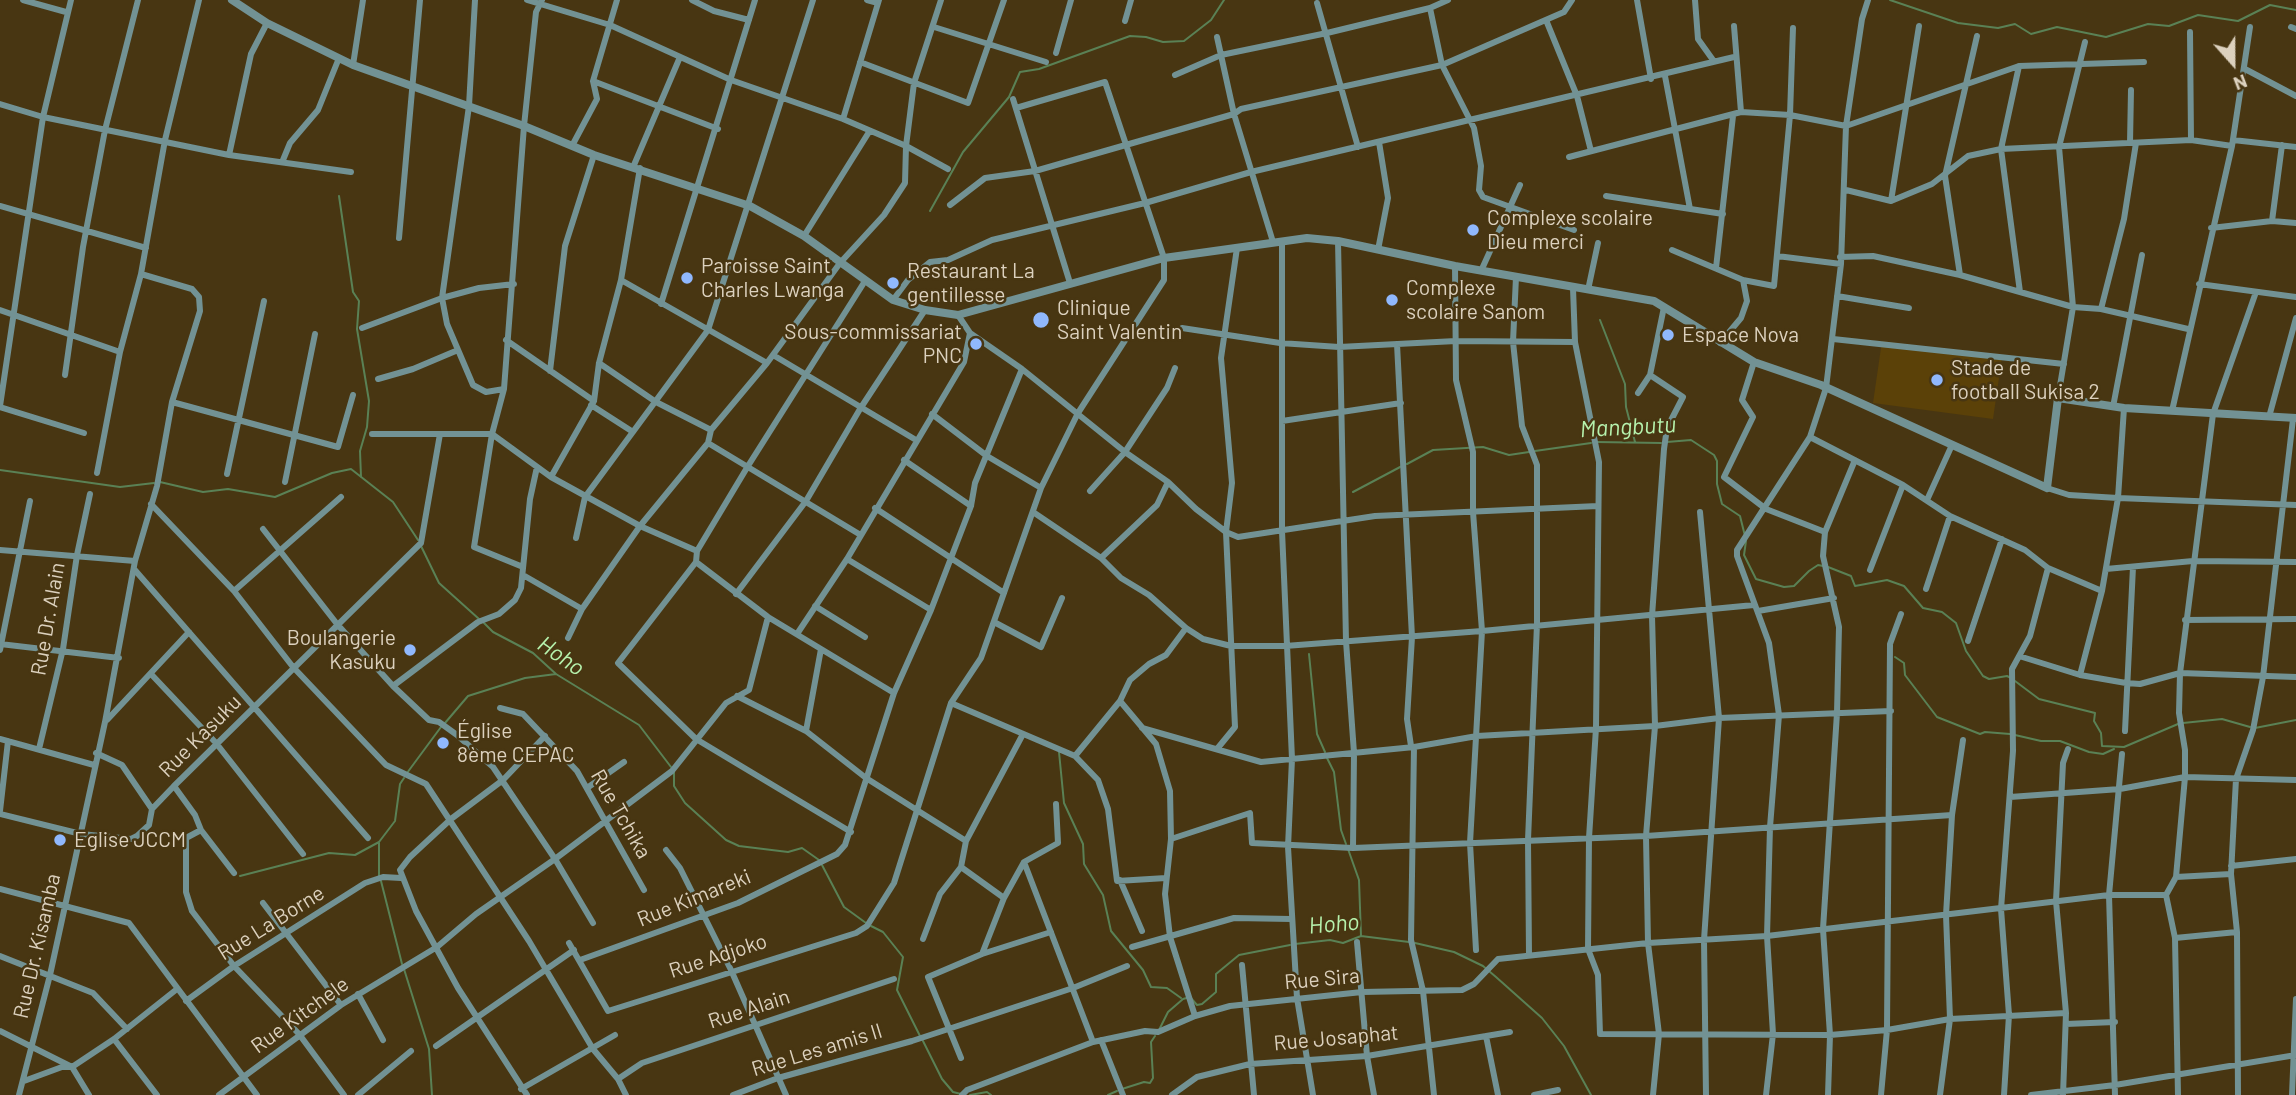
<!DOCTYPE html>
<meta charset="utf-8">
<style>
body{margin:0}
#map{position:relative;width:2296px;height:1095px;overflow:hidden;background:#483612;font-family:Barlow,sans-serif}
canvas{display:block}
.north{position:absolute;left:2198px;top:28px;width:70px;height:70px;-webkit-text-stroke:5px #483612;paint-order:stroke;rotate:159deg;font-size:19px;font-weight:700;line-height:28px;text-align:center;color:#dcd1be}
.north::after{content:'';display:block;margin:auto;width:24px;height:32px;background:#dcd1be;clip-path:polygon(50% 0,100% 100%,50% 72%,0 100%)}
</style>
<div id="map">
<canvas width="2296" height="1095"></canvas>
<div class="north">N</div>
</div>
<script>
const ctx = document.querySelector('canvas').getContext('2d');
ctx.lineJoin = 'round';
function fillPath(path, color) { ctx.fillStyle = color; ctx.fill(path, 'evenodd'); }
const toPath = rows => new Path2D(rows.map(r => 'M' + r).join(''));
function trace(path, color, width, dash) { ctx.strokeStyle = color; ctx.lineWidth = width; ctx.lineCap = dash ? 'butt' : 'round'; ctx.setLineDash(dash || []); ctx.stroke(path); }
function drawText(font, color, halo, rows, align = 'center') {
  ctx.font = font + ' Barlow,sans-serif'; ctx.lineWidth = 5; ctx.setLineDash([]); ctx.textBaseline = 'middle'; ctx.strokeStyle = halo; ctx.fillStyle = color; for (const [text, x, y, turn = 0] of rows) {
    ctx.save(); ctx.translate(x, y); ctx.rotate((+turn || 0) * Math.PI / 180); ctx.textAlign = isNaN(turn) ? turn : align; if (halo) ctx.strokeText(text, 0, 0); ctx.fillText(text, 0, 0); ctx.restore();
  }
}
fillPath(toPath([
 [1882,341,2002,357,1993,419,1873,403]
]), '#5b4108');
trace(toPath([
 [1890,0,1958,23,1998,28,2015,24,2031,34,2057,27,2106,37,2148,24,2169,26,2198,15,2238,21,2270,5,2296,10],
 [339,196,353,292,359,301,357,329,369,401,367,427,360,451,361,477],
 [930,211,963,152,1009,97,1020,72,1039,69,1130,36,1146,37,1163,42,1184,41,1211,20,1224,0],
 [1600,320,1625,384,1626,407,1635,442],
 [1597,442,1661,443],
 [1667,442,1691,440,1714,455,1717,461,1717,484,1722,504,1740,516,1745,536],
 [1535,451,1591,443],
 [1407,464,1433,450,1483,447,1509,455,1529,452],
 [0,470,120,487,154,483],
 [160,482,203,492,228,489,275,497,332,473,351,469,393,502,418,540],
 [1353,492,1402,466],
 [1746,541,1744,555,1756,579,1784,587,1794,586,1809,571,1818,565,1823,566],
 [421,546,439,583,479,619],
 [1828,567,1851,576,1855,586,1887,580,1904,586,1923,608,1942,612,1956,623,1966,651,1983,676,1989,679,2007,676,2011,678],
 [484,623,493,632,533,653,556,674,639,725,671,767],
 [1309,654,1317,734,1325,752],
 [1895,657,1904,663,1905,675,1937,717,1980,734,1985,732,2010,734],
 [2015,681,2039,699,2095,713,2094,721,2101,733,2102,746,2124,747,2178,724],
 [445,723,468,696,525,678,556,674],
 [2183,723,2222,719,2250,727],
 [2255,728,2296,720],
 [2015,735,2041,741,2060,741,2089,752,2103,754,2114,749],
 [1059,752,1064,803,1083,844,1084,864,1103,895,1111,931,1143,970,1151,987,1167,988,1181,998],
 [1327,758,1334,772,1341,830,1346,844],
 [674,771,674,786,685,803,726,840,739,846,788,852,802,848,819,860],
 [407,773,441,727],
 [379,843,379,876],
 [1348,849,1359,880,1361,936],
 [822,865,844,907,866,923],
 [240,876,329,853,355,855,379,842,395,821,400,784,404,778],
 [381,881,402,964],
 [871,926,883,932,903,957,897,990,920,1036],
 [1415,943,1454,952,1483,966,1496,977,1542,1018,1564,1046,1591,1095],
 [1295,944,1330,940,1343,943,1361,936,1409,942],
 [404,969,429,1049,432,1095],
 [1160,1028,1168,1012,1183,999,1190,997,1197,1005,1202,1004,1216,992,1216,974,1239,955,1290,945],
 [923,1041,942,1079,953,1092,961,1094],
 [1122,1089,1144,1082,1150,1083,1153,1078,1151,1042,1155,1036],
 [970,1095,987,1092,991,1095],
 [1108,1095,1117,1091]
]), '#5a8155', 2);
trace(toPath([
 [23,0,66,12],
 [475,0,469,106,442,298,447,324,473,385,486,392,504,389],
 [527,0,610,25,731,80,843,119,906,146,948,169],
 [692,0,714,11,749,20],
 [867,0,878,3],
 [1637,0,1651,79],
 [1695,0,1698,39,1713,60],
 [1317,3,1358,147],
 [1430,8,1442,65,1474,128,1481,166,1479,190,1483,197,1574,230],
 [1546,20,1577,96,1591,151],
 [1125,21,1131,0],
 [1734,26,1741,112],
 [934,27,1046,62],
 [2291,27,2296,29],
 [2190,32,2191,140],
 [1217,37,1234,114,1273,242],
 [1056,53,1071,0],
 [860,62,968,103,1004,0],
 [353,65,363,0],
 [2019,66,2001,149,2020,292],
 [2245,69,2296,96],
 [1175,75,1221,55,1327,33,1430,8,1448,0],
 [1665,76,1690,209],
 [593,81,718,129],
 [1013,99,1070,283],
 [0,104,43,117,229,155,351,172],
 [843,119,879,0],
 [2233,140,2296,147],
 [2130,143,2131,90],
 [573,144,597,99,593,81,617,0],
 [229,155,251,54,267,23],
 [1569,157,1741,112,1790,115,1846,126,2019,66,2144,62],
 [283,160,290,143,318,110,339,58],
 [634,165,680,57],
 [1846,190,1891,201,1932,184,1968,156,2001,149,2191,140,2232,146],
 [1606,196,1723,214],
 [1891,201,1919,26],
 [950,205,985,178,1035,171,1234,114,1241,109,1442,65,1564,12,1572,0],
 [0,206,146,248],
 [2272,221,2282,145],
 [2211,228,2272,221,2296,223],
 [804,236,869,132],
 [399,238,420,0],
 [1282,241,1282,531,1292,759,1288,847,1297,998,1313,1095],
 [1338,241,1346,641,1354,753,1353,848],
 [1378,250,1388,198,1379,142],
 [1672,250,1743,280,1774,286,1790,115,1793,28],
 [1777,256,1841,264],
 [1840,257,1873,256,1960,275,2073,307,2101,309,2188,329],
 [1455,266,1456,380,1473,452,1473,512,1482,631,1470,843,1476,950],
 [1716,268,1733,116],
 [1481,271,1520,185],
 [1960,275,1945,176,1977,36],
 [1516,277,1513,342,1522,426,1537,465,1537,624,1528,840,1529,955],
 [621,280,767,363],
 [2199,284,2296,297],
 [1573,288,1575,342,1599,462,1596,728,1589,838,1588,949,1598,975,1600,1034,1830,1035,1887,1030,1950,1019,2066,1013],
 [1588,290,1598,243],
 [1837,296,1909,308],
 [893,300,908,280,930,262,948,260,992,240,1145,203,1251,172,1734,57],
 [661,304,755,0],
 [2101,309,2124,219,2136,143],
 [0,310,120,352],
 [958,315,970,333,1022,369,1125,452,1168,482,1196,509,1226,532,1238,537,1375,516,1598,506],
 [362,328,442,298,479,288,514,284],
 [1182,328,1280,343,1339,347,1456,341,1575,342],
 [1833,339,2064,364],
 [506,340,594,401],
 [1720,343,1741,318,1747,301,1743,280],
 [1397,344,1412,637,1407,719,1411,746],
 [773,355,916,440],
 [1754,362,1742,400,1753,417,1724,477,1766,509,1825,532],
 [599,363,656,402,711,430],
 [550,371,565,246,594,155],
 [65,375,83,247,105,130,138,0],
 [1650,375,1683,397,1667,428,1664,449,1652,616,1655,726,1646,836,1648,943,1659,1034,1653,1095],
 [378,379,413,369,458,350],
 [1638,393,1650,375,1664,307],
 [2058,398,2073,307,2059,147,2085,42],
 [172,402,338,447,353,395],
 [591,405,633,432],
 [0,406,43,117,71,0],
 [0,407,84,433],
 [2113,407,2142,255],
 [2172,411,2232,146,2250,27],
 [932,414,987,456,1041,488],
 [2269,417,2296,318],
 [1282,421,1401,403],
 [372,434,492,434,551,477,640,526,697,551],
 [1810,437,1903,485,1950,516,2025,550,2048,568,2102,591],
 [708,443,859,534],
 [904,460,971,506],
 [97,473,120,352,141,274,165,140,199,0],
 [227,474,264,301],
 [551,477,594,401,599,363,621,280,640,168],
 [285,482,315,334],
 [2047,488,2069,495,2118,498,2296,505],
 [1090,491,1125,452,1167,388,1175,368],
 [1927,500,1952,445],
 [151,504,234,591,293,667,386,765,426,784,529,941,593,1049,618,1079,626,1095],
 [875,508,1004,593],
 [1033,512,1101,558,1121,578,1149,595,1186,628,1203,639,1231,646,1285,646,1482,631,1754,605],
 [1700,512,1719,718,1704,940,1706,1095],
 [263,529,337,624,393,686,478,622,499,614,515,600,521,588,530,499,537,467],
 [576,538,585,497,708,330,813,0],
 [0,550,135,561],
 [1101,558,1157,505,1168,482],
 [847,559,931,610],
 [696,562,768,617,894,693],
 [523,567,474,547,492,434,504,389,524,126,536,12,542,0],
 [134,569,368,838],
 [2106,569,2193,561,2296,562],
 [1870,570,1903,485],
 [523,575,582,609],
 [1926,589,1950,516],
 [234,591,341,497],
 [736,594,806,501,860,409,925,310],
 [815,606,865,637],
 [1758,611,1834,598],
 [2185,620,2296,619],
 [994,622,1041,647,1062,598],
 [797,634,847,559,964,362,970,333],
 [568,638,582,609,640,526,708,443,711,430,767,363,840,263,884,215,905,183,906,146,914,83,941,0],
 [1968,641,2002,539],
 [0,644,119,658],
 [0,650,30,501],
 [2019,656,2080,675,2126,683,2140,684,2180,673,2296,677],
 [151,674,216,743,303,854],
 [2080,675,2102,591,2118,498,2124,408],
 [393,686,429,720,439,722,457,735,493,767,555,859,593,923],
 [737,696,806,731,866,778,966,841,961,867,940,894,923,939],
 [1120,701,1156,744,1170,791,1171,839,1165,894,1170,937,1195,1016],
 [951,703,1075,756,1098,780,1108,809,1117,881,1166,878],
 [500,708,523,714,577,771,644,890],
 [107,720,189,632],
 [1142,728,1261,762,1414,747,1477,736,1655,726,1719,718,1891,711],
 [806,731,821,649],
 [2125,731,2133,567],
 [0,739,94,765],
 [1414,747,1411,940,1423,991,1434,1095],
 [39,749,63,649,77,555,90,494],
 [1217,749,1235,727,1226,532,1232,483,1221,358,1237,248],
 [96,753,122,765,152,809],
 [1075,756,1120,701,1130,680,1149,664,1166,655,1186,628],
 [174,786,195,815,201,830,234,873],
 [587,788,624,762],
 [2010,797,2120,789,2185,777,2296,780],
 [0,811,8,741],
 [0,814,81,834,131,839,137,836,149,825,152,809,174,786,421,543,440,434],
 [201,830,186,838,186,892,192,911,234,966,299,1034,344,1095],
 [851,832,696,739,618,663,696,562,697,551,748,466,865,281],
 [1171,839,1250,813,1252,843,1353,848,1646,836,1952,815],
 [966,841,1023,734],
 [666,850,680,868,731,970,786,1095],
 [1024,862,1093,1042],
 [2231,866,2296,859],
 [961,867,1004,898],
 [2176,877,2231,874],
 [1120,880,1142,931],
 [0,889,129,923,257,1095],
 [263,903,341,1005],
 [2175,938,2237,932],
 [1357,942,1367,1056,1374,1095],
 [569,943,608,1011,856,933,867,926,894,883,951,703,981,658,1041,488,1078,413,1164,280,1164,258,1105,82,1016,108],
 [1132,947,1234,918,1291,919],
 [982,954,1004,898,1024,862,1058,843,1056,804],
 [0,956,93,993,127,1029],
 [580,960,738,903,837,854,845,845,894,693,931,610,971,506,975,483,1022,369],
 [1242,965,1254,1095],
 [358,994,383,1040],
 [186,1001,234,966,365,883,383,877,401,878],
 [2066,1024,2115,1022],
 [0,1031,72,1067,89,1095],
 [1486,1036,1498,1095],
 [114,1039,157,1095],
 [1101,1040,1123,1095],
 [436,1046,574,950],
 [961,1058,928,977,982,954,1051,932],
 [618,1079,642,1063,894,979],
 [24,1081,62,1067,72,1067,114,1039,177,989],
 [521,1089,615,1035],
 [19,1095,50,975,105,722,135,561,157,486,172,402,200,311,199,297,192,289,141,274],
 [219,1095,341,1005,437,947,476,914,555,859,672,771,726,703,749,690,768,617],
 [358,1095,411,1051],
 [527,1095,458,988,416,911,400,870,410,857,451,819,503,780,545,736],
 [733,1095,778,1078,912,1041,1073,988,1127,966],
 [962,1095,967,1090,1093,1042,1145,1031,1158,1032,1195,1016,1230,1006,1362,992,1462,990,1474,984,1498,959,1648,943,1767,936,2109,895,2166,895],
 [1172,1095,1197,1077,1250,1064,1367,1056,1510,1032],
 [1534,1095,1558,1090],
 [1766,1095,1773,1034,1767,936,1770,827,1779,715,1769,643,1737,556,1737,550,1810,437,1826,388,1841,264,1846,126,1862,19,1868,0],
 [1828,1095,1830,1035,1823,929,1837,713,1839,627,1823,556,1825,532,1855,460],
 [1881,1095,1887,1030,1890,644,1901,614],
 [1940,1095,1950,1019,1946,915,1952,815,1963,740],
 [2004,1095,2009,1015,2001,909,2013,751,2012,669,2030,636,2048,568],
 [2031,1095,2115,1085,2296,1055],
 [2063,1095,2066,1013,2056,901,2063,763,2068,749],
 [2115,1095,2109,895,2122,754],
 [2178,1095,2175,938,2166,895,2176,877,2185,777,2185,750,2179,713,2180,673,2213,414,2256,292],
 [2238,1095,2237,932,2231,874,2236,779,2253,730,2263,677,2293,419],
 [2292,1095,2296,999]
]), '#729294', 6);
trace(toPath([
 [232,0,267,23,353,65,524,126,594,155,750,206,804,236,893,300,925,310,958,315,1164,258,1307,238,1338,241,1455,266,1654,301,1754,362,1821,385,2047,488,2058,398,2124,408,2296,418]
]), '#729294', 8);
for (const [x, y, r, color] of [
 [1473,230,7,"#90b8fd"],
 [687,278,7,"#90b8fd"],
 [893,283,7,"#90b8fd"],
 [1392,300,7,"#90b8fd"],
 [1041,320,9,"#90b8fd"],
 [1668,335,7,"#90b8fd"],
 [976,344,7,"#90b8fd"],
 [1937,380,7,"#90b8fd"],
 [410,650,7,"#90b8fd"],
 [443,743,7,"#90b8fd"],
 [60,840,7,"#90b8fd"]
]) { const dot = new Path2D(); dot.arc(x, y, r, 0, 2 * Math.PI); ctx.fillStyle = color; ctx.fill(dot); trace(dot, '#483612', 2.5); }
drawText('21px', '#dcd1be', '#483612', [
 ["Complexe scolaire",1487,218],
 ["Dieu merci",1487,242],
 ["Paroisse Saint",701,266],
 ["Charles Lwanga",701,290],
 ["Restaurant La",907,271],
 ["gentillesse",907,295],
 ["Complexe",1406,288],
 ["scolaire Sanom",1406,312],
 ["Clinique",1057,308],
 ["Saint Valentin",1057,332],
 ["Sous-commissariat",962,332,"right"],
 ["PNC",962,356,"right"],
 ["Espace Nova",1682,335],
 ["Stade de",1951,368],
 ["football Sukisa 2",1951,392],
 ["Boulangerie",396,638,"right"],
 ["Kasuku",396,662,"right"],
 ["Église",457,731],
 ["8ème CEPAC",457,755],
 ["Eglise JCCM",74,840]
], 'left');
drawText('21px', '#dcd1be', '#483612', [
 ["Rue Dr. Alain",48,619,-80],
 ["Rue Kasuku",200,736,-45],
 ["Rue Tchika",621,814,60],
 ["Rue Kimareki",694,898,-22],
 ["Rue La Borne",271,923,-32],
 ["Rue Dr. Kisamba",37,946,-77],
 ["Rue Adjoko",718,956,-18],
 ["Rue Sira",1322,979,-5],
 ["Rue Alain",749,1009,-18],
 ["Rue Kitchele",300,1015,-36],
 ["Rue Josaphat",1336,1038,-5],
 ["Rue Les amis II",817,1050,-17]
]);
drawText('italic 23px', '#b6f2ad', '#483612', [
 ["Mangbutu",1628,427,-3],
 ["Hoho",561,656,35],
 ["Hoho",1334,924,-5]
]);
</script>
